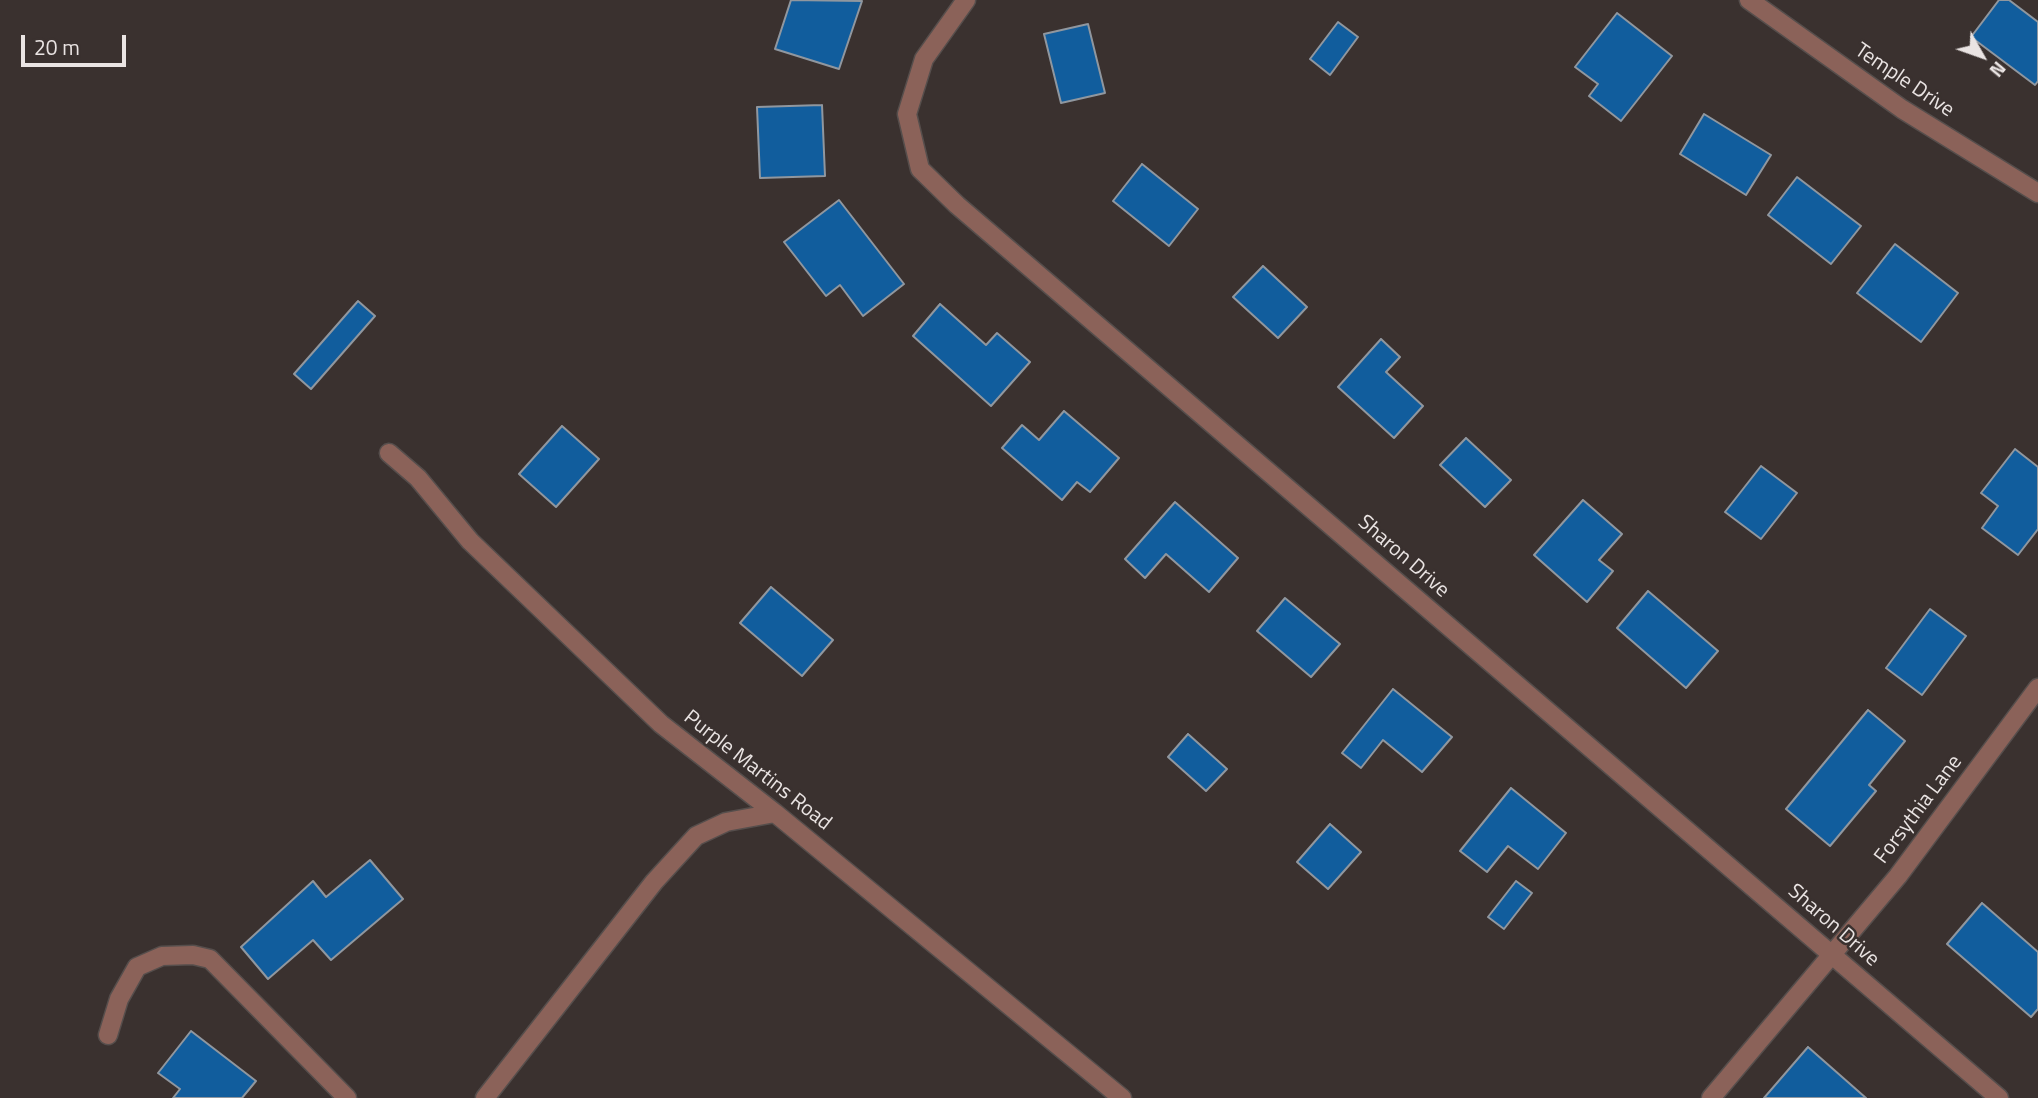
<!DOCTYPE html>
<style>
body{margin:0}
#map{position:relative;width:2038px;height:1098px;overflow:hidden;background:#3a312f;font-family:"Titillium Web",sans-serif}
canvas{display:block}
.north{position:absolute;left:1947px;top:21px;width:70px;height:70px;-webkit-text-stroke:5px #3a312f;paint-order:stroke;rotate:130deg;font-size:19px;font-weight:700;line-height:28px;text-align:center;color:#eae4e3}
.north::after{content:'';display:block;margin:auto;width:24px;height:32px;background:#eae4e3;clip-path:polygon(50% 0,100% 100%,50% 72%,0 100%)}
.scale{position:absolute;left:21px;top:35px;width:105px;height:32px;box-sizing:border-box;border:4px solid #eae4e3;border-top:0;padding-left:9px;font-size:21px;line-height:24px;white-space:nowrap;color:#eae4e3;-webkit-text-stroke:5px #3a312f;paint-order:stroke}
</style>
<div id="map">
<canvas width="2038" height="1098"></canvas>
<div class="north">N</div>
<div class="scale">20 m</div>
</div>
<script>
const ctx = document.querySelector('canvas').getContext('2d');
ctx.lineJoin = 'round';
function fillPath(path, color) { ctx.fillStyle = color; ctx.fill(path, 'evenodd'); }
const toPath = rows => new Path2D(rows.map(r => 'M' + r).join(''));
function trace(path, color, width, dash) { ctx.strokeStyle = color; ctx.lineWidth = width; ctx.lineCap = dash ? 'butt' : 'round'; ctx.setLineDash(dash || []); ctx.stroke(path); }
function drawText(font, color, halo, rows, align = 'center') {
  ctx.font = font + ' "Titillium Web",sans-serif'; ctx.lineWidth = 5; ctx.setLineDash([]); ctx.textBaseline = 'middle'; ctx.strokeStyle = halo; ctx.fillStyle = color; for (const [text, x, y, turn = 0] of rows) {
    ctx.save(); ctx.translate(x, y); ctx.rotate((+turn || 0) * Math.PI / 180); ctx.textAlign = isNaN(turn) ? turn : align; if (halo) ctx.strokeText(text, 0, 0); ctx.fillText(text, 0, 0); ctx.restore();
  }
}
const building = toPath([
 [791,0,862,1,839,69,775,49,791,0],
 [1999,0,2009,0,2038,22,2038,81,2035,85,1971,37,1999,0],
 [1617,13,1672,56,1621,121,1589,96,1598,84,1575,67,1617,13],
 [1338,22,1358,37,1330,75,1310,59,1338,22],
 [1088,24,1105,93,1061,103,1044,34,1088,24],
 [822,105,825,176,760,178,757,107,822,105],
 [1704,114,1771,155,1746,195,1680,154,1704,114],
 [1142,164,1198,209,1169,246,1113,201,1142,164],
 [1797,177,1861,226,1831,264,1768,215,1797,177],
 [839,200,904,284,863,316,840,285,826,296,784,242,839,200],
 [1895,244,1958,293,1921,342,1857,293,1895,244],
 [1263,266,1307,307,1278,338,1233,297,1263,266],
 [358,301,375,316,311,389,294,374,358,301],
 [940,304,986,345,997,333,1030,362,991,406,913,336,940,304],
 [1381,339,1400,357,1386,372,1423,406,1394,438,1338,387,1381,339],
 [1064,411,1119,458,1090,492,1077,482,1062,500,1002,448,1022,425,1039,440,1064,411],
 [562,426,599,459,556,507,519,474,562,426],
 [1466,438,1511,480,1485,507,1440,465,1466,438],
 [2015,449,2038,467,2038,529,2018,555,1982,528,1998,506,1981,493,2015,449],
 [1761,466,1797,493,1761,539,1725,512,1761,466],
 [1583,500,1622,534,1599,560,1613,571,1587,602,1534,555,1583,500],
 [1175,502,1238,558,1209,592,1166,554,1145,578,1125,559,1175,502],
 [771,587,833,640,802,676,740,623,771,587],
 [1648,591,1718,651,1686,688,1617,628,1648,591],
 [1285,598,1340,644,1311,677,1257,631,1285,598],
 [1930,609,1966,636,1922,695,1886,668,1930,609],
 [1393,689,1452,737,1422,772,1383,740,1361,768,1342,753,1393,689],
 [1868,710,1905,741,1869,785,1876,791,1830,846,1786,809,1868,710],
 [1188,734,1227,769,1206,791,1168,757,1188,734],
 [1511,788,1566,833,1538,869,1508,846,1487,872,1460,851,1511,788],
 [1330,824,1361,852,1328,889,1297,862,1330,824],
 [370,860,403,899,331,960,313,940,268,979,241,947,313,881,326,897,370,860],
 [1516,881,1532,893,1504,929,1488,917,1516,881],
 [1982,903,2038,952,2038,1009,2031,1017,1947,944,1982,903],
 [191,1031,256,1081,242,1098,173,1098,180,1089,158,1073,191,1031],
 [1808,1047,1866,1098,1764,1098,1808,1047]
]);
fillPath(building, '#115d9d');
trace(building, '#90979f', 2);
const minor = toPath([
 [966,0,924,59,907,114,920,169,957,205,1999,1098],
 [1749,0,1902,109,2038,193],
 [389,453,418,478,470,541,661,724,775,813,1122,1098],
 [108,1035,119,999,137,967,162,956,193,955,210,959,347,1098],
 [485,1098,654,882,696,836,726,822,775,813],
 [1711,1098,1898,876,2038,688]
]);
trace(minor, '#564e4c', 21);
trace(minor, '#8b6259', 18);
drawText('21px', '#eae4e3', '#3a312f', [
 ["Temple Drive",1904,81,34],
 ["Sharon Drive",1403,557,41],
 ["Purple Martins Road",757,771,38],
 ["Forsythia Lane",1919,810,-53],
 ["Sharon Drive",1833,926,41]
]);
</script>
